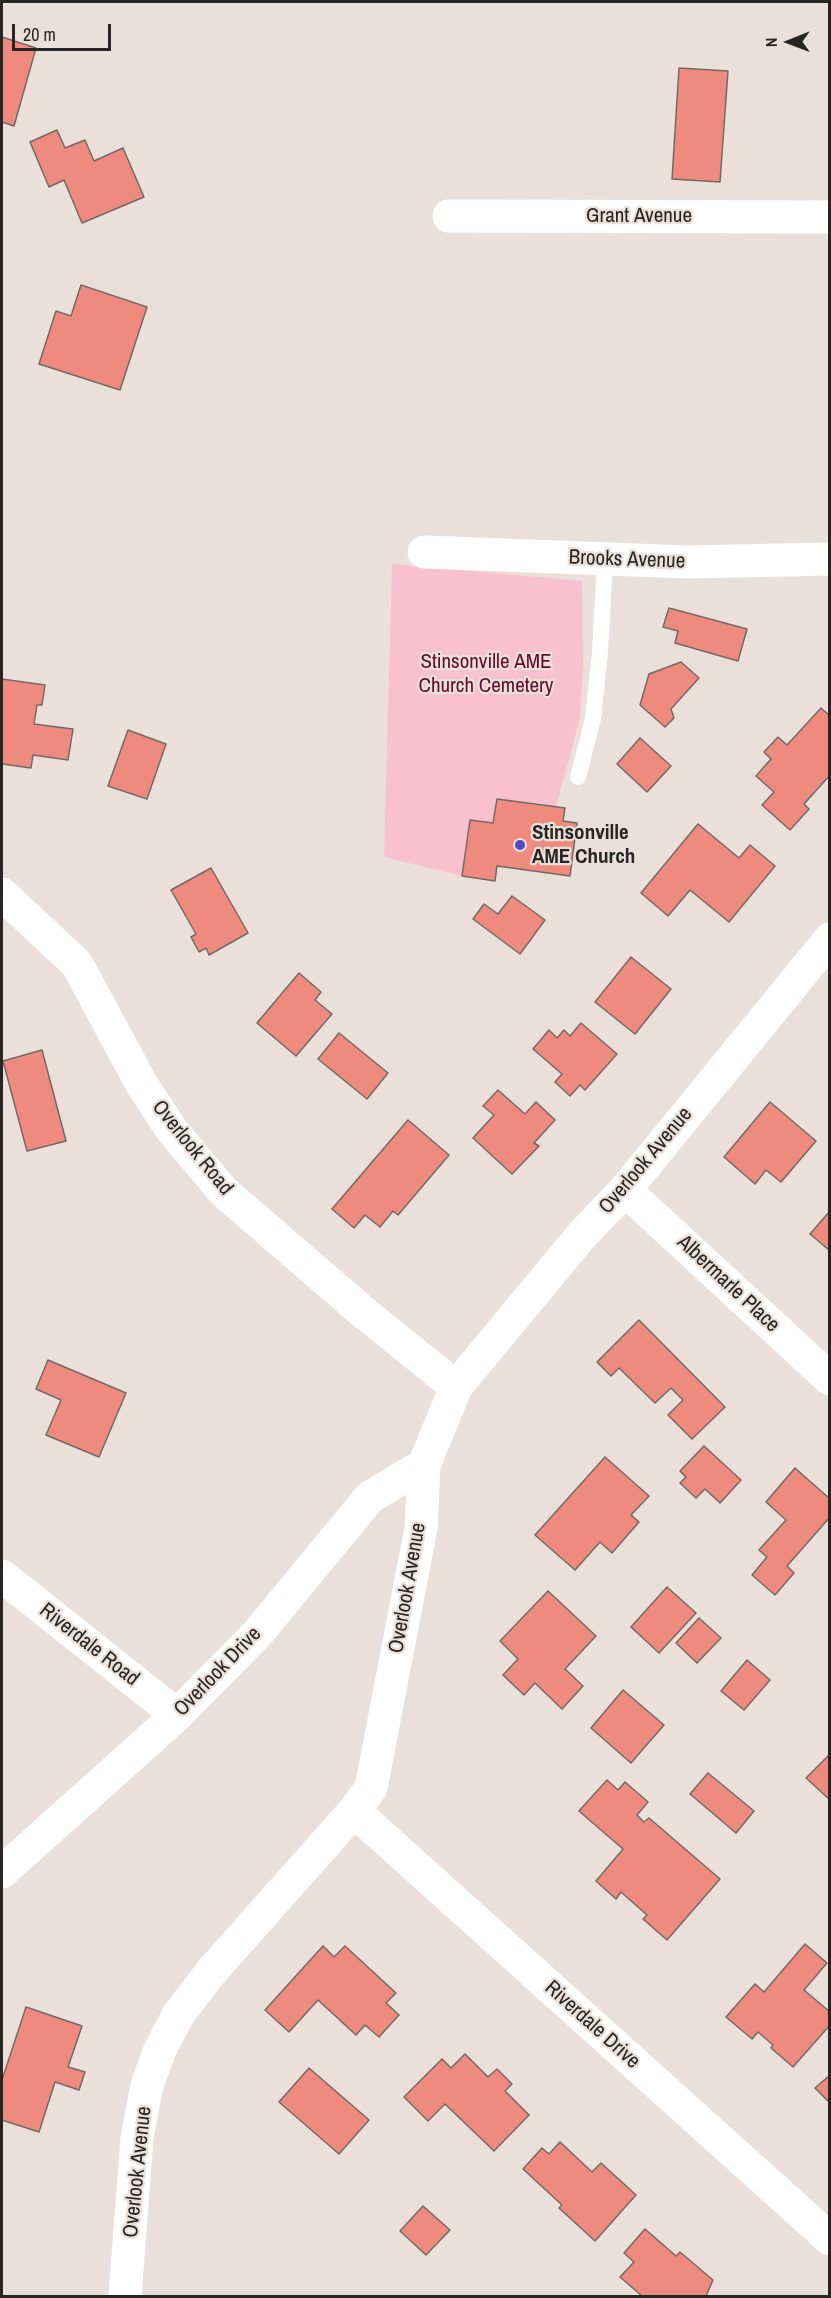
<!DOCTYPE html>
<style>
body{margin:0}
#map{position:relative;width:831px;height:2298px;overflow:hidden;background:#eae0d9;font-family:"Archivo Narrow",sans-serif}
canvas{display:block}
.frame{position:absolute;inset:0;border:3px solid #292523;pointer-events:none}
.north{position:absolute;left:759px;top:12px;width:60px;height:60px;-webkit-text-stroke:4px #eae0d9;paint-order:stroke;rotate:269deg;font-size:16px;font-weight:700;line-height:24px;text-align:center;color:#292523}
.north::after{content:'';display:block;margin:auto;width:21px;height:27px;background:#292523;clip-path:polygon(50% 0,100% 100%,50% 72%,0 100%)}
.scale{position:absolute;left:12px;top:24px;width:99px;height:27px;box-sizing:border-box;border:3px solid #292523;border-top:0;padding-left:8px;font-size:18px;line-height:21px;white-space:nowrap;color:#292523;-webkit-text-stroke:4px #eae0d9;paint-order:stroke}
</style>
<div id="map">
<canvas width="831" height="2298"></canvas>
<div class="frame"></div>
<div class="north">N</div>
<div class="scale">20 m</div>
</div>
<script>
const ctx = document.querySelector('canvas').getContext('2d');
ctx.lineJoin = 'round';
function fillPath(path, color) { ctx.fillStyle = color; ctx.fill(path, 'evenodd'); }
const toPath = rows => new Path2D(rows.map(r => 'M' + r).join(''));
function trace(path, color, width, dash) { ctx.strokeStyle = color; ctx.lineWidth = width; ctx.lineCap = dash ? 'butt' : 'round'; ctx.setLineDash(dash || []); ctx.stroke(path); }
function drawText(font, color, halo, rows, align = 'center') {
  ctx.font = font + ' "Archivo Narrow",sans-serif'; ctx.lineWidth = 4.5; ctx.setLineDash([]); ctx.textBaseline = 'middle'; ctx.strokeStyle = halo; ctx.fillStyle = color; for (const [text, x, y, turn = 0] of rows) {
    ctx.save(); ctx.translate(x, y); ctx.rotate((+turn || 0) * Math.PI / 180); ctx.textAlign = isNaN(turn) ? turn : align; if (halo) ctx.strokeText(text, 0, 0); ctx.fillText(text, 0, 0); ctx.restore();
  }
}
fillPath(toPath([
 [392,564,582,581,583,666,580,718,556,807,497,799,493,823,470,820,462,876,384,857]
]), '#f9c0cf');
const building = toPath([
 [2,37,36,48,14,126,2,122,2,37],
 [679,68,728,71,720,182,672,179,679,68],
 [57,130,65,148,85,140,94,161,123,148,144,197,82,223,64,180,49,187,30,142,57,130],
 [81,285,147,307,120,390,39,364,56,311,71,316,81,285],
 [669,608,747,629,738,661,675,643,678,631,663,627,669,608],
 [681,662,699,678,671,709,674,718,665,727,640,705,649,674,681,662],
 [2,679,45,685,42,705,37,705,34,724,73,729,68,760,33,755,31,768,2,764,2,679],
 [821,708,830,716,830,775,804,804,809,809,790,830,762,805,774,792,756,776,771,759,764,752,778,737,787,745,821,708],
 [128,730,166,744,147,799,108,786,128,730],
 [640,738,671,766,647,792,617,764,640,738],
 [497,799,565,808,563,821,577,823,570,876,497,866,495,881,462,876,470,820,493,823,497,799],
 [698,824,739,858,750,845,775,866,729,922,690,890,668,916,641,893,698,824],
 [211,868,248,933,209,955,206,948,199,952,191,937,196,934,171,890,211,868],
 [512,896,545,920,520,954,473,919,484,904,498,914,512,896],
 [631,957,671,989,635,1034,595,1002,631,957],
 [299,973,321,992,315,1000,332,1014,296,1056,257,1023,299,973],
 [581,1023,617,1054,585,1090,580,1085,570,1096,555,1082,562,1074,533,1049,549,1030,557,1038,564,1030,570,1036,581,1023],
 [339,1033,388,1073,367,1099,318,1059,339,1033],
 [42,1050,66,1141,27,1151,3,1061,42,1050],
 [498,1090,525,1114,536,1102,555,1120,534,1143,539,1146,512,1174,473,1138,494,1115,483,1106,498,1090],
 [770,1102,816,1141,781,1182,766,1170,755,1184,724,1157,770,1102],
 [408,1120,449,1155,398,1215,393,1211,380,1227,365,1215,354,1228,332,1209,408,1120],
 [830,1211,830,1251,810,1234,830,1211],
 [639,1320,725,1407,692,1439,668,1415,683,1400,671,1388,655,1403,619,1368,611,1376,597,1362,639,1320],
 [48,1360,126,1393,99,1457,46,1435,61,1400,36,1389,48,1360],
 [704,1446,741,1480,720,1503,705,1489,696,1498,680,1483,686,1477,680,1471,704,1446],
 [605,1457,649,1496,631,1515,639,1522,612,1553,600,1542,575,1570,535,1535,605,1457],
 [795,1468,830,1499,830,1517,787,1566,794,1573,775,1595,752,1575,767,1557,759,1550,786,1520,766,1502,795,1468],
 [667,1587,696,1613,659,1653,631,1627,667,1587],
 [548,1591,596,1636,565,1669,583,1686,562,1709,535,1683,524,1695,503,1675,518,1659,500,1641,548,1591],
 [699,1618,721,1638,697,1663,676,1643,699,1618],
 [747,1660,770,1680,744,1710,721,1691,747,1660],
 [623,1690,664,1725,631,1763,591,1728,623,1690],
 [830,1754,830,1800,806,1778,830,1754],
 [708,1773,754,1811,736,1833,690,1794,708,1773],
 [607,1780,618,1790,625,1782,648,1802,637,1815,644,1822,649,1818,720,1879,667,1940,643,1919,647,1915,621,1892,616,1899,596,1881,623,1849,579,1811,607,1780],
 [805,1944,827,1963,804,1990,830,2012,830,2025,793,2067,771,2048,773,2045,758,2032,752,2039,726,2017,755,1984,764,1992,805,1944],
 [323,1946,334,1957,345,1946,396,1993,386,2003,399,2015,379,2037,365,2025,356,2035,318,2000,289,2032,265,2010,323,1946],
 [26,2007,82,2026,68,2067,85,2072,79,2090,55,2082,39,2132,2,2120,2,2080,26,2007],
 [465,2054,488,2077,497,2069,512,2084,505,2091,529,2115,494,2151,445,2104,428,2121,404,2097,442,2059,451,2068,465,2054],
 [309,2068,369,2120,339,2154,279,2102,309,2068],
 [830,2075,830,2103,815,2088,830,2075],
 [560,2142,592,2172,601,2163,636,2195,595,2241,559,2208,562,2205,523,2169,542,2148,549,2154,560,2142],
 [423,2206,450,2230,426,2255,400,2231,423,2206],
 [645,2229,676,2256,680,2252,713,2280,706,2296,642,2296,620,2277,634,2262,624,2253,645,2229]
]);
fillPath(building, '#ee8b7e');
trace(building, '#746967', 1.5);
trace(toPath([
 [578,777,593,719,600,652,605,560]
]), '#fff', 16);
trace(toPath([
 [449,216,830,217],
 [424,552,688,562,830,559],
 [2,894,77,964,141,1083,171,1129,224,1192,363,1312,456,1387],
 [625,1190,830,1379],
 [2,1576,177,1715],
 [354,1811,830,2239],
 [2,1872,177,1715,257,1634,370,1497,424,1465],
 [125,2296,137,2138,147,2085,159,2052,178,2015,211,1972,354,1811,371,1788,421,1528,424,1465,456,1387,581,1236,625,1190,830,939]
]), '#fff', 33);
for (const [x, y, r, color] of [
 [520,845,6,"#5249c0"]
]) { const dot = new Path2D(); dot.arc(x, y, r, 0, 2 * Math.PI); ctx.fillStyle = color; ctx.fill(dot); trace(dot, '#eae0d9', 2); }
drawText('21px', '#292523', '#eae0d9', [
 ["Grant Avenue",639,216],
 ["Brooks Avenue",627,560,2],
 ["Overlook Road",192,1148,51],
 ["Overlook Avenue",646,1161,-50],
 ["Albermarle Place",728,1284,43],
 ["Overlook Avenue",408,1588,-80],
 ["Riverdale Road",89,1645,38],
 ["Overlook Drive",218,1672,-46],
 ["Riverdale Drive",592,2025,42],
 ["Overlook Avenue",138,2172,-84]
]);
drawText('21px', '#620a30', '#eae0d9', [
 ["Stinsonville AME",486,662],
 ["Church Cemetery",486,686]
]);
drawText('bold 21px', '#292523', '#eae0d9', [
 ["Stinsonville",532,833],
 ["AME Church",532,857]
], 'left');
</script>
